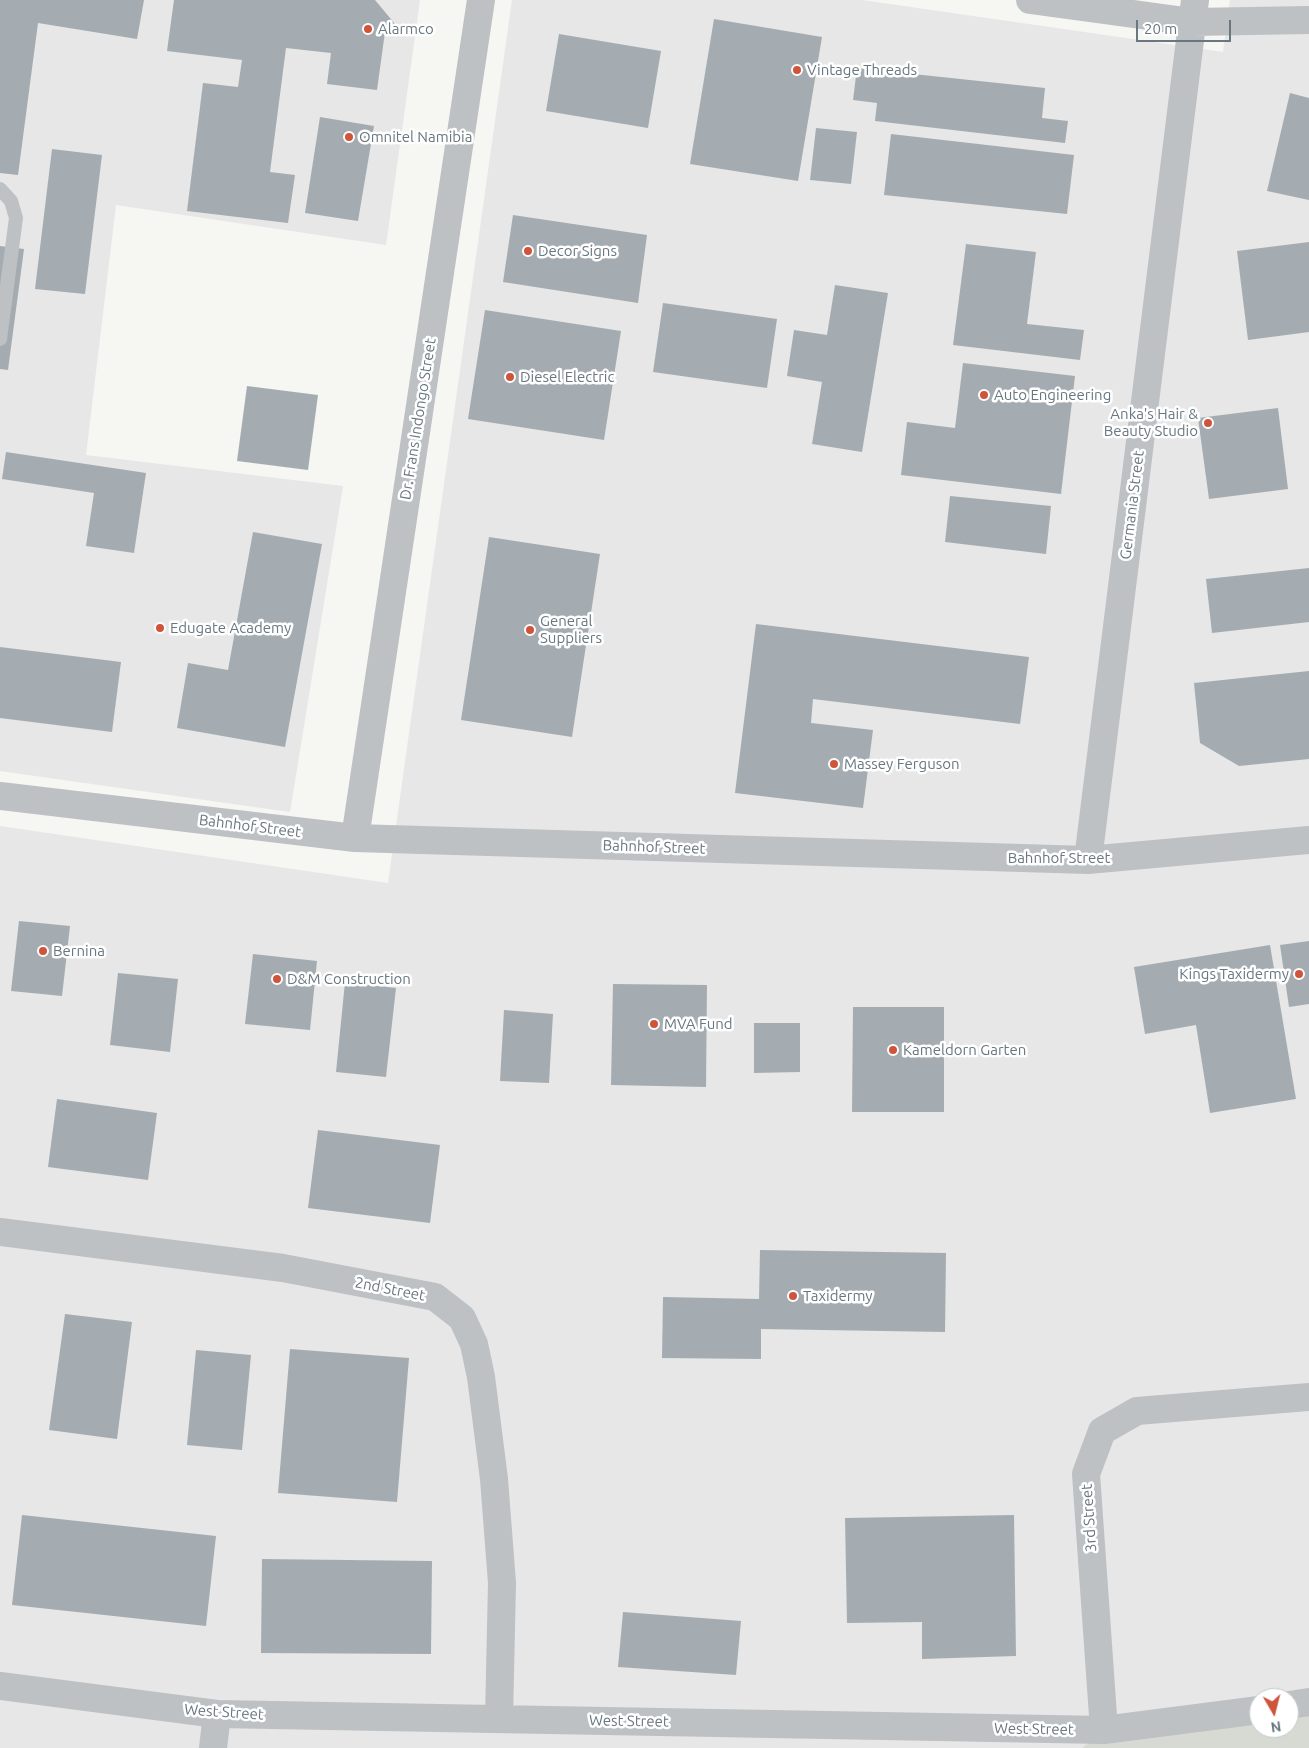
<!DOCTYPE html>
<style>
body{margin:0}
#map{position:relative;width:1309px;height:1748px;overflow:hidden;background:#f6f6f3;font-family:Ubuntu,sans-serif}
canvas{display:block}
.north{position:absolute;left:1249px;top:1688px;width:50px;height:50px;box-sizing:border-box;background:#fff;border:1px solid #c3c9cc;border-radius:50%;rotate:172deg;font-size:14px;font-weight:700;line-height:20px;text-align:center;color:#687780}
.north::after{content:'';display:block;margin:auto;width:18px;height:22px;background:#ce543b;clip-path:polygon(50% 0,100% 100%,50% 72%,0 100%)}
.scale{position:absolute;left:1136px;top:20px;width:95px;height:22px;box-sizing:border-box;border:2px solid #687780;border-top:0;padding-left:6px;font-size:15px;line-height:18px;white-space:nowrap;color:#687780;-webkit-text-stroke:4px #fff;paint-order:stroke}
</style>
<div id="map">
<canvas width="1309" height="1748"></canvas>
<div class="north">N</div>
<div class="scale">20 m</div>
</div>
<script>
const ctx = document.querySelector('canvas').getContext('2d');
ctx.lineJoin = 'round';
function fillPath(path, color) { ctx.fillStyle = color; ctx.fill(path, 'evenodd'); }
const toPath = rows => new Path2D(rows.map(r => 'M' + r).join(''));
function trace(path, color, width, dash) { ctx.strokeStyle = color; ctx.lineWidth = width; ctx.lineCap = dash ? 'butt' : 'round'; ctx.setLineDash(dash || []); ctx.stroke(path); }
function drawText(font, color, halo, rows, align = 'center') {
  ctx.font = font + ' Ubuntu,sans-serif'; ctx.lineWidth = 5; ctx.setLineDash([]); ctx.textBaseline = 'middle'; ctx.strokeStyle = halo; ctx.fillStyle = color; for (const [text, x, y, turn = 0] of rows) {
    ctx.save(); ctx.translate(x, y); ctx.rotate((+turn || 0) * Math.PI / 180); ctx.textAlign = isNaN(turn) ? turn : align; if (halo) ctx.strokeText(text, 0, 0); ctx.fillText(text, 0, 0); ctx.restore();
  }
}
fillPath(toPath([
 [0,0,420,0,386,245,116,205,86,455,343,486,290,812,0,771],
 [512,0,862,0,1223,52,1230,0,1309,0,1309,1702,1289,1698,1259,1698,1104,1730,1082,1748,0,1748,0,826,388,883]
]), '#e6e7e6');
fillPath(toPath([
 [1309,1700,1309,1748,1082,1748,1104,1730,1259,1708,1259,1728,1289,1728,1289,1703]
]), '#d6dad3');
fillPath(toPath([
 [0,0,144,0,137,39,38,23,18,175,0,173],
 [174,0,375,0,395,24,385,32,377,90,327,84,331,53,286,48,270,172,295,175,288,223,187,211,203,83,238,87,242,60,167,51],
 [714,19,822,37,798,181,690,164],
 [559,34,661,51,648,128,546,111],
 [857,68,1045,88,1042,118,1068,121,1065,143,875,121,877,103,853,100],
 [1290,93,1309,98,1309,200,1267,191],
 [320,117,374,126,358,221,305,213],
 [816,128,857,132,851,184,810,180],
 [891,134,1074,155,1067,214,884,195],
 [52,149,102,155,85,294,35,289],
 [513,215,647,235,638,303,503,282],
 [1309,242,1309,332,1248,340,1237,251],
 [966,244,1036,252,1027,324,1084,330,1080,360,953,345],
 [0,246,24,249,8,370,0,369],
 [835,285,888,293,862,452,812,444,822,382,787,376,794,330,827,335],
 [663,303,777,319,767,388,653,372],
 [485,310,621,331,604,440,468,419],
 [963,363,1075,376,1061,494,901,475,907,422,955,428],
 [247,386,318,395,308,470,237,461],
 [1278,408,1288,489,1209,499,1198,418],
 [6,452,146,473,134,553,86,546,94,493,2,479],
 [950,496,1051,506,1046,554,945,542],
 [253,532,322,544,285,747,177,728,188,663,228,670],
 [489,537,600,554,572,737,461,720],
 [1309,568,1309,622,1212,633,1206,579],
 [756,624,1029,657,1020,724,813,699,811,723,873,730,863,808,735,793],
 [0,647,121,662,112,732,0,718],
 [1309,671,1309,759,1239,766,1200,743,1194,683],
 [19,921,70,926,62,996,11,991],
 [1309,941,1309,1004,1289,1007,1280,945],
 [1270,945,1296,1099,1210,1113,1196,1025,1145,1034,1134,967],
 [253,954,317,961,310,1030,245,1024],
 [118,973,178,979,170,1052,110,1045],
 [345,982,396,988,386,1077,336,1072],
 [613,984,707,985,706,1087,611,1085],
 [853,1007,944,1007,944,1112,852,1112],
 [504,1010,553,1014,549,1083,500,1081],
 [754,1023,800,1023,800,1072,754,1073],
 [57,1099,157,1113,148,1180,48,1167],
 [318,1130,440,1145,430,1223,308,1208],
 [760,1250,946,1253,945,1332,761,1329,761,1359,662,1358,663,1297,759,1299],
 [65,1314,132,1322,117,1439,49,1430],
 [290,1349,409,1358,397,1502,278,1493],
 [196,1350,251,1355,242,1450,187,1445],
 [22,1515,216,1536,206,1626,12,1605],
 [1014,1515,1016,1656,922,1659,922,1622,847,1623,845,1518],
 [262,1559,432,1561,431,1654,261,1653],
 [623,1612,741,1621,736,1675,618,1667]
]), '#a5acb1');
trace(toPath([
 [0,189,11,201,16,218,0,339]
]), '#bdc1c4', 14);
trace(toPath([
 [1030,0,1192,22,1309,20],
 [0,796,355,838,1088,860,1309,840],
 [355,838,481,0],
 [1088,860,1195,0],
 [0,1232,283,1268,435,1297,462,1318,474,1344,481,1377,494,1479,502,1583,499,1719],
 [0,1686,217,1714,1104,1730,1259,1710],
 [1289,1705,1309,1702],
 [1104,1730,1086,1474,1102,1431,1137,1411,1309,1397],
 [213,1748,217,1714]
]), '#bdc1c4', 28);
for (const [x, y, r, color] of [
 [368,29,5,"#ce543b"],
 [797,70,5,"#ce543b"],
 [349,137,5,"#ce543b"],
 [528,251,5,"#ce543b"],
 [510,377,5,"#ce543b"],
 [984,395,5,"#ce543b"],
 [1208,423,5,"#ce543b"],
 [160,628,5,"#ce543b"],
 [530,630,5,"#ce543b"],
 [834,764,5,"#ce543b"],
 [43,951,5,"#ce543b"],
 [1299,974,5,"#ce543b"],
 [277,979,5,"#ce543b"],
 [654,1024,5,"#ce543b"],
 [893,1050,5,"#ce543b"],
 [793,1296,5,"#ce543b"]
]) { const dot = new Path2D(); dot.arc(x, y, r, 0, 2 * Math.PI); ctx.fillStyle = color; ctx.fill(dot); trace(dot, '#fff', 2); }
drawText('15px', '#687780', '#fff', [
 ["Alarmco",378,29],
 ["Vintage Threads",807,70],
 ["Omnitel Namibia",359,137],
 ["Decor Signs",538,251],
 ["Diesel Electric",520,377],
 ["Auto Engineering",994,395],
 ["Anka's Hair &",1198,414,"right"],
 ["Beauty Studio",1198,431,"right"],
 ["General",540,621],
 ["Suppliers",540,638],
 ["Edugate Academy",170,628],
 ["Massey Ferguson",844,764],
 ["Bernina",53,951],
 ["Kings Taxidermy",1289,974,"right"],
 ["D&M Construction",287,979],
 ["MVA Fund",664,1024],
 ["Kameldorn Garten",903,1050],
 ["Taxidermy",803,1296]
], 'left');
drawText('15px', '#687780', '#fff', [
 ["Dr. Frans Indongo Street",418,419,-81],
 ["Germania Street",1132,505,-83],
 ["Bahnhof Street",250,826,7],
 ["Bahnhof Street",654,847,2],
 ["Bahnhof Street",1059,858],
 ["2nd Street",390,1289,11],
 ["3rd Street",1089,1518,-94],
 ["West Street",224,1712,4],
 ["West Street",629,1721,1],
 ["West Street",1034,1729,1]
]);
</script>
